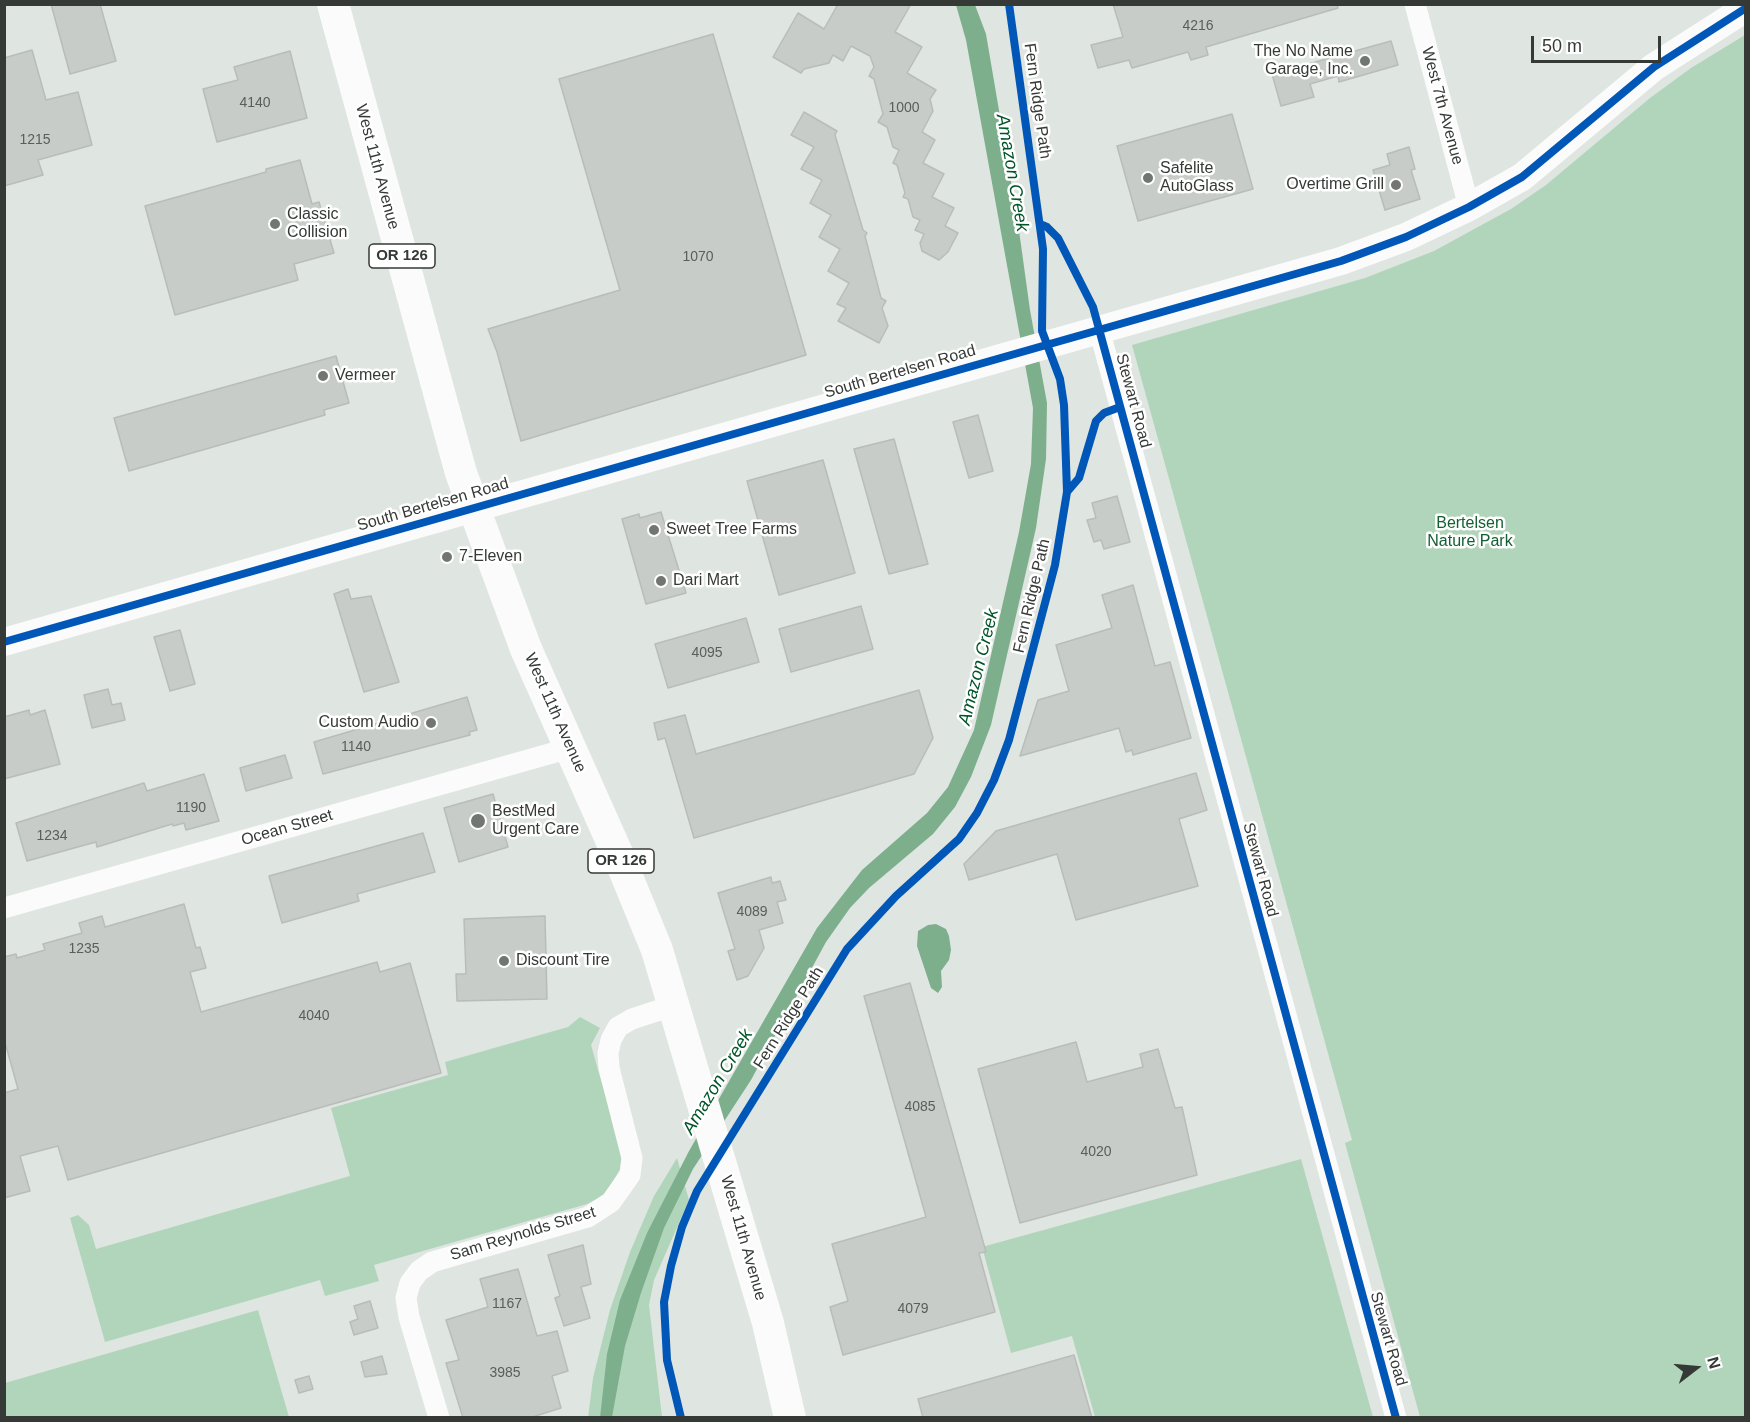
<!DOCTYPE html>
<style>
body{margin:0}
#map{position:relative;width:1750px;height:1422px;overflow:hidden;background:#dfe5e0;font-family:Arial,sans-serif}
canvas{display:block}
.frame{position:absolute;inset:0;border:6px solid #363a37;pointer-events:none}
.north{position:absolute;left:1666px;top:1338px;width:60px;height:60px;-webkit-text-stroke:4px #fff;paint-order:stroke;rotate:74deg;font-size:16px;font-weight:700;line-height:24px;text-align:center;color:#363a37}
.north::after{content:'';display:block;margin:auto;width:21px;height:27px;background:#363a37;clip-path:polygon(50% 0,100% 100%,50% 72%,0 100%)}
.scale{position:absolute;left:1531px;top:36px;width:130px;height:27px;box-sizing:border-box;border:3px solid #363a37;border-top:0;padding-left:8px;font-size:18px;line-height:21px;white-space:nowrap;color:#363a37;-webkit-text-stroke:4px #fff;paint-order:stroke}
</style>
<div id="map">
<canvas width="1750" height="1422"></canvas>
<div class="frame"></div>
<div class="north">N</div>
<div class="scale">50 m</div>
</div>
<script>
const ctx = document.querySelector('canvas').getContext('2d');
ctx.lineJoin = 'round';
function fillPath(path, color) { ctx.fillStyle = color; ctx.fill(path, 'evenodd'); }
const toPath = rows => new Path2D(rows.map(r => 'M' + r).join(''));
function trace(path, color, width, dash) { ctx.strokeStyle = color; ctx.lineWidth = width; ctx.lineCap = dash ? 'butt' : 'round'; ctx.setLineDash(dash || []); ctx.stroke(path); }
function drawText(font, color, halo, rows, align = 'center') {
  ctx.font = font + ' Arial,sans-serif'; ctx.lineWidth = 5; ctx.setLineDash([]); ctx.textBaseline = 'middle'; ctx.strokeStyle = halo; ctx.fillStyle = color; for (const [text, x, y, turn = 0] of rows) {
    ctx.save(); ctx.translate(x, y); ctx.rotate((+turn || 0) * Math.PI / 180); ctx.textAlign = isNaN(turn) ? turn : align; if (halo) ctx.strokeText(text, 0, 0); ctx.fillText(text, 0, 0); ctx.restore();
  }
}
fillPath(toPath([
 [1745,35,1745,1417,1420,1417,1345,1143,1352,1140,1132,345,1365,278,1434,251,1511,209,1546,185,1650,98,1691,68],
 [580,1017,600,1028,591,1045,622,1154,620,1169,606,1194,587,1204,374,1265,379,1281,325,1296,320,1280,105,1342,70,1218,78,1215,89,1225,96,1249,350,1176,331,1108,448,1075,445,1062,568,1027],
 [677,1158,689,1200,654,1280,649,1305,662,1417,588,1418,593,1378,610,1310,630,1252,654,1196],
 [1301,1159,1373,1417,1095,1417,1072,1336,1011,1353,982,1247],
 [258,1310,289,1417,5,1417,5,1383]
]), '#b1d5ba');
fillPath(toPath([
 [956,5,975,5,986,34,1017,216,1030,310,1047,403,1046,459,1036,528,991,725,971,777,955,807,933,834,869,888,850,908,826,942,751,1080,693,1169,664,1228,641,1293,625,1346,612,1417,600,1418,607,1354,620,1300,647,1233,689,1151,817,928,862,870,927,813,948,787,974,730,1019,532,1031,464,1033,408,966,40],
 [936,924,946,929,949,936,951,950,949,960,941,971,942,987,938,993,931,988,917,946,918,931,928,925]
]), '#7eaf8d');
const building = toPath([
 [51,4,100,4,116,61,70,74,51,4],
 [838,4,911,4,895,32,922,47,907,73,936,90,930,99,933,111,922,132,935,140,923,163,944,174,932,197,954,208,945,226,958,233,948,252,939,260,922,251,920,243,924,234,915,230,920,220,913,217,908,199,903,197,905,193,897,165,893,163,899,150,893,147,887,127,878,122,883,114,874,79,869,76,874,67,870,56,851,46,843,61,833,55,829,63,804,69,801,73,773,57,798,13,824,29,838,4],
 [1113,4,1337,4,1338,8,1206,47,1208,55,1191,60,1188,52,1132,68,1129,60,1098,68,1091,45,1123,37,1113,4],
 [713,34,806,355,521,441,497,352,488,329,620,290,559,79,713,34],
 [1391,41,1398,65,1339,82,1338,76,1310,84,1314,97,1281,106,1272,74,1391,41],
 [32,50,46,100,78,92,92,145,38,160,43,175,4,186,4,58,32,50],
 [290,51,307,118,217,142,203,89,238,80,234,67,290,51],
 [804,112,837,131,835,135,863,230,867,233,865,236,881,298,886,301,882,308,888,326,879,343,838,321,846,308,837,304,849,283,828,271,840,249,819,237,831,215,810,203,822,180,801,169,814,147,791,135,804,112],
 [1232,114,1253,189,1138,221,1117,146,1232,114],
 [1409,147,1415,169,1411,170,1420,199,1385,210,1373,170,1390,165,1387,154,1409,147],
 [300,160,312,204,319,202,334,253,294,264,298,280,175,315,145,206,266,172,266,169,300,160],
 [336,356,349,403,324,410,325,415,129,471,114,418,336,356],
 [978,415,993,471,969,478,953,422,978,415],
 [894,439,928,564,889,574,854,449,894,439],
 [823,460,855,573,779,595,747,481,823,460],
 [1117,496,1130,542,1104,549,1101,540,1094,542,1087,520,1096,518,1092,503,1117,496],
 [661,512,686,593,646,604,622,519,639,514,640,518,661,512],
 [1133,585,1155,666,1170,662,1191,738,1133,755,1132,750,1126,752,1119,728,1020,756,1038,700,1069,691,1056,645,1112,628,1102,595,1133,585],
 [348,589,351,599,371,596,399,682,364,692,334,594,348,589],
 [861,606,873,649,791,672,779,629,861,606],
 [746,618,759,662,668,688,655,644,746,618],
 [180,630,195,684,170,691,154,637,180,630],
 [108,689,112,705,121,703,125,720,92,728,84,695,108,689],
 [919,690,933,738,914,774,694,838,665,738,658,740,654,723,685,715,696,754,919,690],
 [467,697,477,730,469,732,470,735,323,774,314,742,467,697],
 [29,710,30,715,45,710,60,764,4,779,4,717,29,710],
 [285,755,292,778,246,791,240,768,285,755],
 [1196,773,1207,810,1179,819,1198,886,1076,920,1057,854,969,880,964,864,996,831,1196,773],
 [204,774,219,821,186,830,184,823,173,826,172,824,97,847,96,842,27,861,16,823,144,783,147,791,204,774],
 [493,794,508,847,459,862,444,808,493,794],
 [423,833,435,872,357,894,359,901,282,923,269,876,423,833],
 [771,877,772,883,780,881,786,900,777,902,783,923,759,930,764,948,748,976,737,980,728,951,735,949,718,893,771,877],
 [184,904,196,948,200,947,206,968,190,972,201,1012,377,962,380,972,410,963,441,1073,68,1180,58,1146,20,1156,30,1191,4,1198,4,1093,18,1089,4,1039,4,957,16,954,17,958,45,950,43,944,82,933,79,923,102,916,105,927,184,904],
 [545,916,547,999,457,1001,456,974,466,974,464,919,545,916],
 [910,983,986,1252,979,1253,995,1312,843,1355,830,1307,848,1301,832,1244,926,1217,864,996,910,983],
 [1076,1042,1087,1082,1143,1067,1140,1054,1158,1049,1175,1108,1182,1107,1197,1175,1020,1223,978,1069,1076,1042],
 [583,1245,591,1284,581,1287,590,1318,564,1326,555,1298,560,1296,548,1255,583,1245],
 [518,1269,537,1336,557,1331,568,1371,552,1376,561,1408,529,1418,463,1418,446,1363,459,1360,446,1320,488,1307,480,1279,518,1269],
 [370,1301,378,1328,354,1335,350,1322,358,1319,354,1306,370,1301],
 [1074,1355,1092,1418,923,1418,918,1399,1074,1355],
 [382,1356,387,1374,365,1377,361,1362,382,1356],
 [309,1376,313,1389,299,1393,295,1380,309,1376]
]);
fillPath(building, '#c7ccc8');
trace(building, '#b8bdb9', 1.5);
trace(toPath([
 [1415,4,1469,207],
 [1099,329,1396,1418],
 [4,908,570,748],
 [439,1418,409,1317,406,1298,410,1283,419,1271,432,1262,588,1217,611,1202,630,1175,632,1158,609,1068,608,1053,611,1040,618,1027,632,1019,675,1005]
]), '#fafbfa', 21);
trace(toPath([
 [4,642,1341,261,1406,237,1469,207,1522,177,1654,67,1746,8]
]), '#fafbfa', 28);
trace(toPath([
 [333,4,461,473,526,649,621,862,657,950,768,1323,790,1418]
]), '#fafbfa', 32);
trace(toPath([
 [1040,224,1047,227,1058,238,1093,307,1396,1418],
 [1067,492,1079,478,1096,421,1104,413,1120,407],
 [4,642,1341,261,1406,237,1469,207,1522,177,1654,67,1746,8],
 [681,1418,667,1360,664,1302,671,1266,682,1227,697,1191,847,949,896,896,959,839,977,813,994,780,1009,740,1055,565,1067,492,1064,405,1060,379,1042,331,1043,249,1009,4]
]), '#0057b8', 8);
for (const [x, y, r, color] of [
 [1365,61,6,"#717672"],
 [1148,178,6,"#717672"],
 [1396,185,6,"#717672"],
 [275,224,6,"#717672"],
 [323,376,6,"#717672"],
 [654,530,6,"#717672"],
 [447,557,6,"#717672"],
 [661,581,6,"#717672"],
 [431,723,6,"#717672"],
 [478,821,8,"#717672"],
 [504,961,6,"#717672"]
]) { const dot = new Path2D(); dot.arc(x, y, r, 0, 2 * Math.PI); ctx.fillStyle = color; ctx.fill(dot); trace(dot, '#fff', 2); }
drawText('14px', '#5a5e5b', null, [
 ["4216",1198,26],
 ["4140",255,103],
 ["1000",904,108],
 ["1215",35,140],
 ["1070",698,257],
 ["4095",707,653],
 ["1140",356,747],
 ["1190",191,808],
 ["1234",52,836],
 ["4089",752,912],
 ["1235",84,949],
 ["4040",314,1016],
 ["4085",920,1107],
 ["4020",1096,1152],
 ["1167",507,1304],
 ["4079",913,1309],
 ["3985",505,1373]
]);
for (const [x, y, w] of [
 [402,256,66],
 [621,861,66]
]) { const box = new Path2D(); box.roundRect(x - w / 2, y - 12, w, 24, 4.5); ctx.fillStyle = '#fff'; ctx.fill(box); trace(box, '#363a37', 1.5); }
drawText('bold 15px', '#363a37', null, [
 ["OR 126",402,256],
 ["OR 126",621,861]
]);
drawText('16px', '#363a37', '#fff', [
 ["The No Name",1353,52,"right"],
 ["Garage, Inc.",1353,70,"right"],
 ["Safelite",1160,169],
 ["AutoGlass",1160,187],
 ["Overtime Grill",1384,185,"right"],
 ["Classic",287,215],
 ["Collision",287,233],
 ["Vermeer",335,376],
 ["Sweet Tree Farms",666,530],
 ["7-Eleven",459,557],
 ["Dari Mart",673,581],
 ["Custom Audio",419,723,"right"],
 ["BestMed",492,812],
 ["Urgent Care",492,830],
 ["Discount Tire",516,961]
], 'left');
drawText('16px', '#363a37', '#fff', [
 ["Fern Ridge Path",1037,101,82],
 ["West 7th Avenue",1442,106,75],
 ["West 11th Avenue",377,167,75],
 ["South Bertelsen Road",900,372,-16],
 ["Stewart Road",1133,401,75],
 ["South Bertelsen Road",433,505,-16],
 ["Fern Ridge Path",1032,596,-77],
 ["West 11th Avenue",555,713,66],
 ["Ocean Street",287,828,-16],
 ["Stewart Road",1260,870,75],
 ["Fern Ridge Path",789,1018,-58],
 ["Sam Reynolds Street",523,1234,-17],
 ["West 11th Avenue",743,1238,74],
 ["Stewart Road",1388,1339,74]
]);
drawText('16px', '#136032', '#fff', [
 ["Bertelsen",1470,524],
 ["Nature Park",1470,542]
]);
drawText('italic 18px', '#005528', '#fff', [
 ["Amazon Creek",1012,173,80],
 ["Amazon Creek",979,667,-76],
 ["Amazon Creek",718,1082,-59]
]);
</script>
